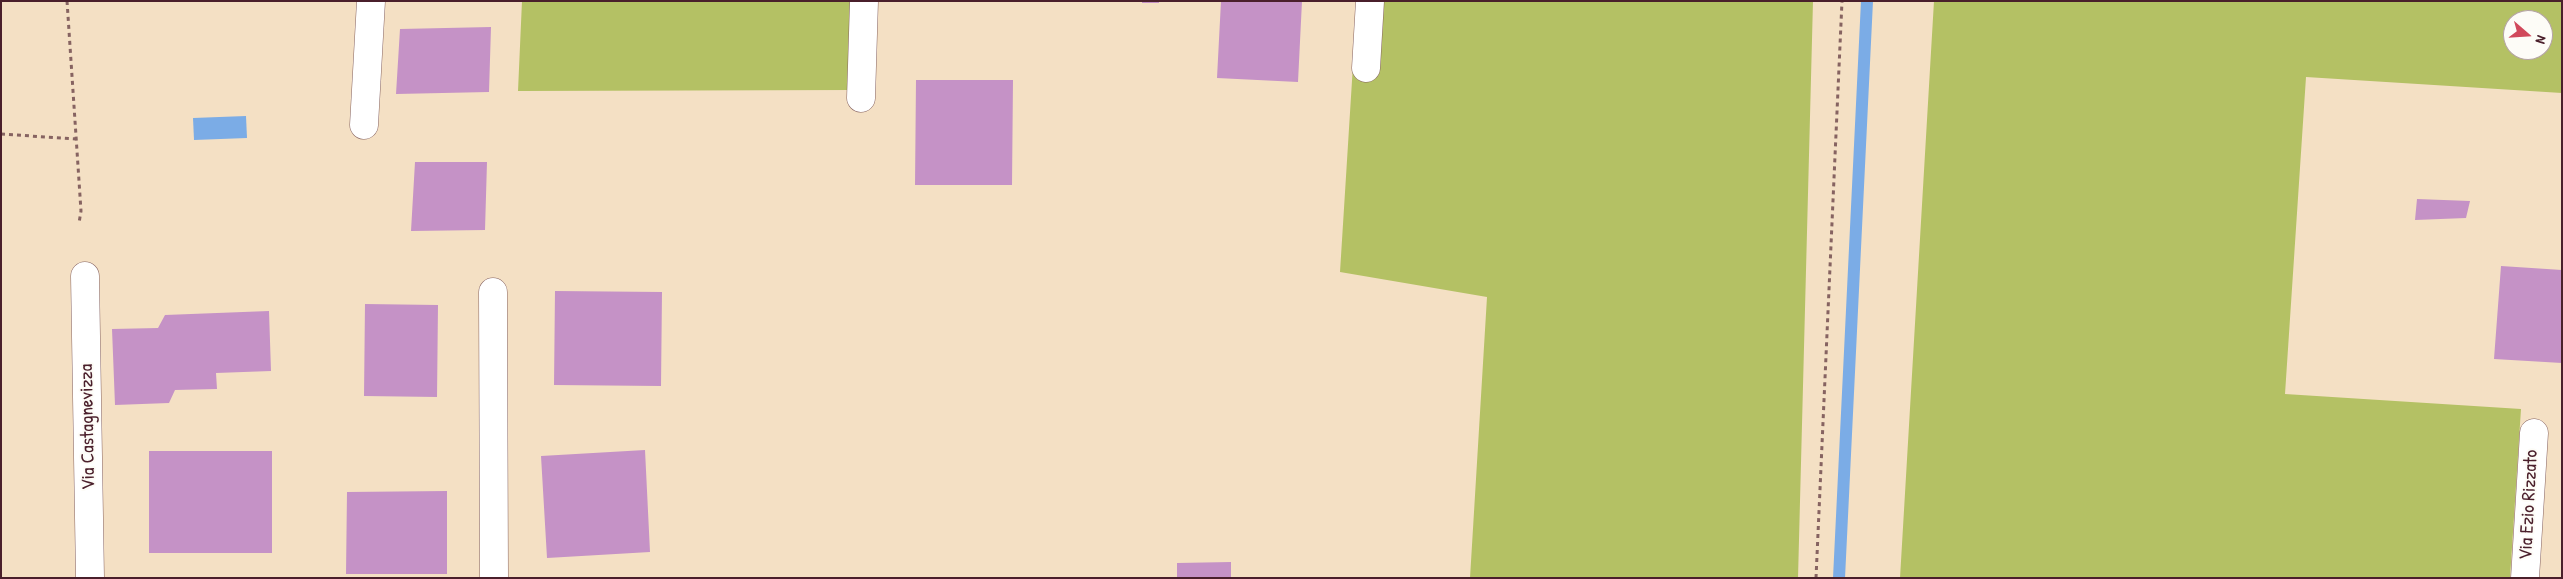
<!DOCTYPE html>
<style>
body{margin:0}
#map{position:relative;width:2563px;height:579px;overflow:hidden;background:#f4e0c4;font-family:"Patrick Hand",sans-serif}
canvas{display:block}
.frame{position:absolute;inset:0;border:2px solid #4a1f2b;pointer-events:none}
.north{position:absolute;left:2503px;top:10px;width:50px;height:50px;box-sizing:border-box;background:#fdfcf7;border:1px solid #b5a4a5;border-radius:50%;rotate:109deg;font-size:14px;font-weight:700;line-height:20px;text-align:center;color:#4a1f2b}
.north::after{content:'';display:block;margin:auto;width:18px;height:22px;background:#d1495b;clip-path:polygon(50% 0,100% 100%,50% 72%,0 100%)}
</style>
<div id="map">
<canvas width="2563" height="579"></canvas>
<div class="frame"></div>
<div class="north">N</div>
</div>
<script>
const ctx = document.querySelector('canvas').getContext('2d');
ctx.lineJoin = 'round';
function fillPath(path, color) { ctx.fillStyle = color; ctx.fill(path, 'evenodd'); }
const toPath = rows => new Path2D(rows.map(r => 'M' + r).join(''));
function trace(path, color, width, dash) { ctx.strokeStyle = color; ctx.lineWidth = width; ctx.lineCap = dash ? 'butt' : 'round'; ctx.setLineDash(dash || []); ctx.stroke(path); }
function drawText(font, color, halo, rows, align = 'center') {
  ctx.font = font + ' "Patrick Hand",sans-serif'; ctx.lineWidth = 4; ctx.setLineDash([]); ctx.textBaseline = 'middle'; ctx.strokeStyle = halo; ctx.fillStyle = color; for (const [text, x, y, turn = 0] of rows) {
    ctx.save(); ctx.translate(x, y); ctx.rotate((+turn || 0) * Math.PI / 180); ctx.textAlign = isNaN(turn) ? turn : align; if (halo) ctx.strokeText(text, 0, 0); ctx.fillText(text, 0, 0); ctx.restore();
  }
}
fillPath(toPath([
 [522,1,852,1,853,90,518,91],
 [1357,1,1813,1,1798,578,1470,578,1487,297,1340,272],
 [1934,1,2562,1,2562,93,2306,77,2285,394,2521,409,2510,578,1900,578],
 [2513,20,2543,20,2543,50,2513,50]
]), '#b4c164');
fillPath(toPath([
 [246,116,247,138,194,140,193,118]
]), '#7bace6');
trace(toPath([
 [1839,578,1867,1]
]), '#7bace6', 12);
fillPath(toPath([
 [1142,1,1159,1,1159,3,1142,3],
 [1221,1,1302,1,1298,82,1217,78],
 [491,27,489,92,396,94,400,29],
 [916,80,1013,80,1012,185,915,185],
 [415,162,487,162,485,230,411,231],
 [2417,199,2470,201,2466,218,2415,220],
 [2501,266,2562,270,2562,363,2494,359],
 [555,291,662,292,661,386,554,385],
 [365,304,438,305,437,397,364,396],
 [269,311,271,371,216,373,217,389,175,390,169,403,115,405,112,329,158,328,165,315],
 [645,450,650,552,547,558,541,456],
 [149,451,272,451,272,553,149,553],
 [447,491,447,574,346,574,347,492],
 [1231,562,1231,578,1177,578,1177,563]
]), '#c592c6');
const minor = toPath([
 [1366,68,1370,1],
 [861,98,864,1],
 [364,125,371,1],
 [85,276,90,578],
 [493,292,494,578],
 [2525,578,2534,433]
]);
trace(minor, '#866361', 29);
trace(toPath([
 [67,1,81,211,79,223],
 [1,134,76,139],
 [1816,578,1842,1]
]), '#866361', 3, [4, 4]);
trace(minor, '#fff', 28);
drawText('19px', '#4a1f2b', '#fdfcf7', [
 ["Via Castagnevizza",88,427,-91],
 ["Via Ezio Rizzato",2529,505,-87]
]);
</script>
